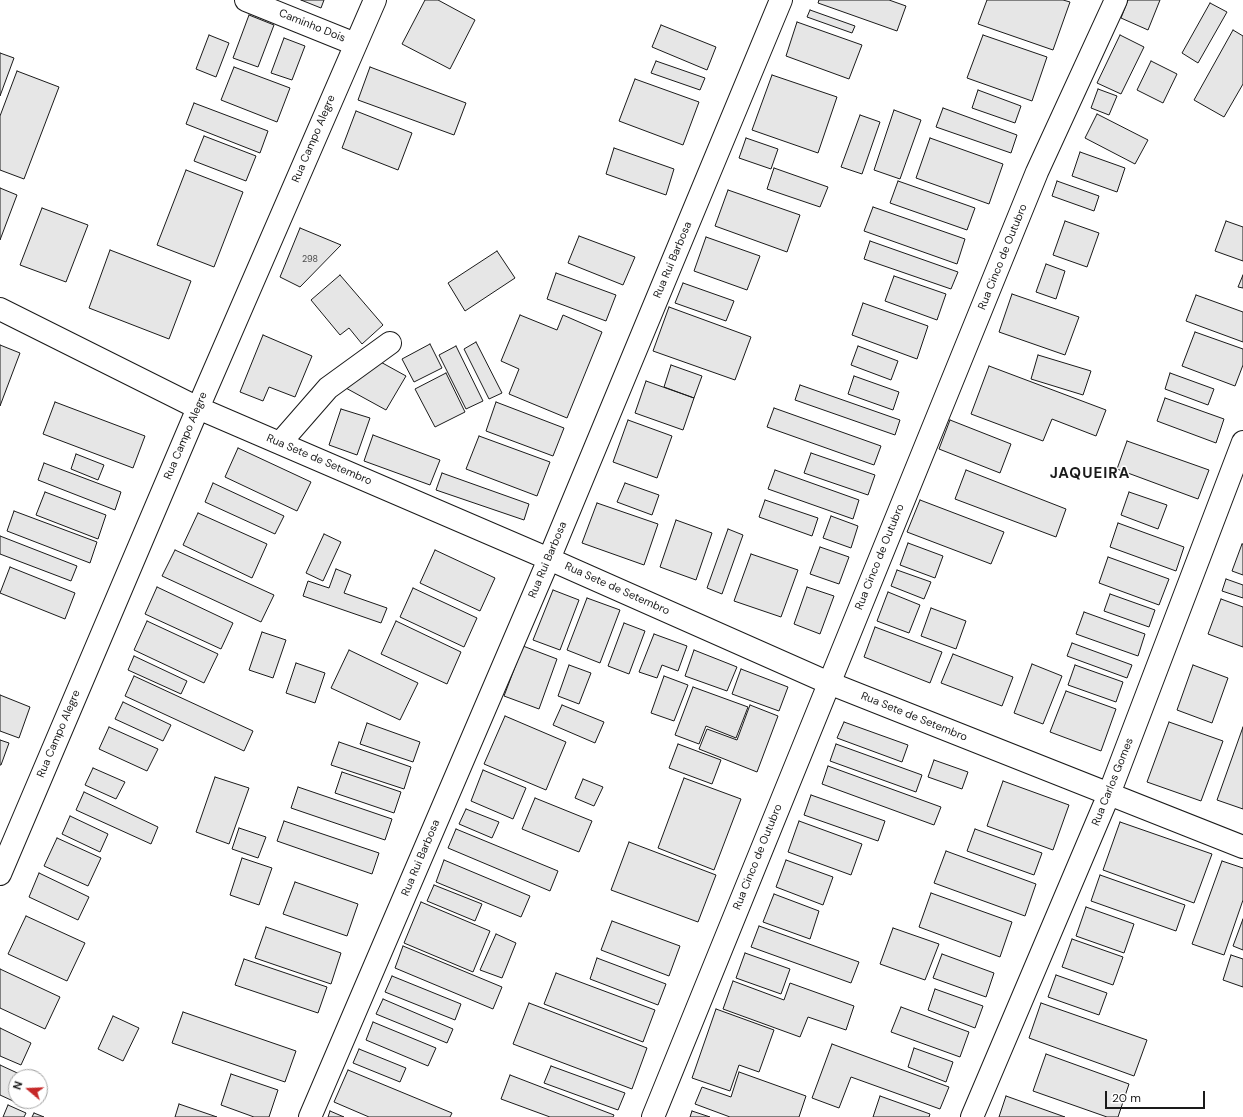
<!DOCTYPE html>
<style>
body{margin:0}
#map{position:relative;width:1243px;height:1117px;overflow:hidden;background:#fff;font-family:"DM Sans",sans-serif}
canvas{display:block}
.north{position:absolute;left:8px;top:1069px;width:40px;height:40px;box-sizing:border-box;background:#fff;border:1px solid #a3a3a3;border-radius:50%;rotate:289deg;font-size:11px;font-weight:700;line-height:16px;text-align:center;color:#1a1a1a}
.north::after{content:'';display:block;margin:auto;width:14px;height:18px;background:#c62828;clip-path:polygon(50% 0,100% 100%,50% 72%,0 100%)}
.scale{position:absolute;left:1105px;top:1091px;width:100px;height:18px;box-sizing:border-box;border:2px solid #1a1a1a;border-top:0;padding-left:5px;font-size:12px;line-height:14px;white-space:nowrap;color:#1a1a1a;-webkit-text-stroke:3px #fff;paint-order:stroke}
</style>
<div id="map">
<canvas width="1243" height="1117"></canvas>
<div class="north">N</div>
<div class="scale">20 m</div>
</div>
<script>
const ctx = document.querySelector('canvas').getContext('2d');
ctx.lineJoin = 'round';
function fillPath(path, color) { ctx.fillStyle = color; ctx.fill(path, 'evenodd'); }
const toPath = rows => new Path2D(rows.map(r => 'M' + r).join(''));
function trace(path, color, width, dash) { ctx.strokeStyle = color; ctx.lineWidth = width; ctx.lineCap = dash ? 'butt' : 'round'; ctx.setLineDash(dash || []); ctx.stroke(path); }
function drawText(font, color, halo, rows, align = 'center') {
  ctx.font = font + ' "DM Sans",sans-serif'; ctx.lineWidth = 3; ctx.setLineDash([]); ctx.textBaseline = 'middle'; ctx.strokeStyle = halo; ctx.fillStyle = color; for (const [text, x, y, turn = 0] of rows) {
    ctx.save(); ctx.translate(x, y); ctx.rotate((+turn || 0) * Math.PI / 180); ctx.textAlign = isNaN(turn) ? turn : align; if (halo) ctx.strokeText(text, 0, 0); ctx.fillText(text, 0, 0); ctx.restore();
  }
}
const building = toPath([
 [301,0,324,0,321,8,301,0],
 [425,0,438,0,475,20,450,69,402,44,425,0],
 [819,0,889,0,906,6,897,31,818,3,819,0],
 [987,0,1063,0,1070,2,1053,50,978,24,987,0],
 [1128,0,1160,0,1148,30,1121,18,1128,0],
 [1210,3,1227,12,1198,63,1182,53,1210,3],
 [810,10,855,26,852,33,807,17,810,10],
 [249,15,274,25,258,67,233,58,249,15],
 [797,22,862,45,849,79,786,56,797,22],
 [661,25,716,47,707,70,652,47,661,25],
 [1233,30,1243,36,1243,84,1224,117,1194,100,1233,30],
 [209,35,229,43,216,77,196,69,209,35],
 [983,35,1047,57,1032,101,967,78,983,35],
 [1120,35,1144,47,1121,94,1097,83,1120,35],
 [284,38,305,46,292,80,271,73,284,38],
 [0,53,14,58,0,96,0,53],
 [656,61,705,78,700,90,651,73,656,61],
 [1151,61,1177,74,1163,103,1137,90,1151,61],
 [234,67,290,88,277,122,221,100,234,67],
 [370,67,466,103,454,135,358,100,370,67],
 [17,71,59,87,24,179,0,170,0,116,17,71],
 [772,75,837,97,818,153,752,130,772,75],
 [635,79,699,102,683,145,619,121,635,79],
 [1098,89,1117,96,1109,115,1091,108,1098,89],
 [978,90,1021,106,1015,123,972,108,978,90],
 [194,103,268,131,260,153,186,124,194,103],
 [943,108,1017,135,1011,153,936,127,943,108],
 [894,110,921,120,900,179,874,170,894,110],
 [356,111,412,133,398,170,342,148,356,111],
 [1097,114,1148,140,1135,164,1085,138,1097,114],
 [860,115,880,122,862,174,841,167,860,115],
 [204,136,256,156,246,181,194,161,204,136],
 [746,138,778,149,771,169,739,158,746,138],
 [930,138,1003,164,989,204,916,178,930,138],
 [614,148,674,169,666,195,606,174,614,148],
 [1080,152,1125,168,1117,192,1072,176,1080,152],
 [774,168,828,187,820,207,767,189,774,168],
 [186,170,243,192,214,267,157,245,186,170],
 [898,181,975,208,967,230,890,203,898,181],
 [1057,181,1099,196,1094,211,1052,196,1057,181],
 [0,188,17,195,0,240,0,188],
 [728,190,800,215,787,252,715,226,728,190],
 [873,207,965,239,957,264,864,231,873,207],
 [42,208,88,225,66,282,20,265,42,208],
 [1065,221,1099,233,1087,267,1053,255,1065,221],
 [1226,221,1243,227,1243,261,1215,251,1226,221],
 [300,228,341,245,300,287,280,277,300,228],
 [579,236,635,257,623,285,568,263,579,236],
 [706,237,760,256,747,290,694,271,706,237],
 [870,241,958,272,951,289,864,259,870,241],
 [110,250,191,281,169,339,89,308,110,250],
 [497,251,515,278,465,311,448,283,497,251],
 [1046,264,1065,271,1056,299,1036,292,1046,264],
 [556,273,616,295,606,321,547,299,556,273],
 [340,275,383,325,362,344,349,328,340,335,311,300,340,275],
 [1243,275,1243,288,1238,287,1243,275],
 [894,276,946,294,937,320,885,301,894,276],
 [683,283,734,301,726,321,675,303,683,283],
 [1012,294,1079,317,1065,355,999,332,1012,294],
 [1196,295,1243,312,1243,342,1186,321,1196,295],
 [863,303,928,326,917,359,852,335,863,303],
 [669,307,751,337,735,380,653,351,669,307],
 [520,315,557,330,563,315,602,332,567,418,509,394,519,369,501,361,520,315],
 [1195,332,1243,349,1243,365,1235,386,1182,366,1195,332],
 [263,335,312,356,295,397,269,387,263,401,240,392,263,335],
 [476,342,502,393,489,399,464,349,476,342],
 [430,344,442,368,414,382,402,359,430,344],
 [0,345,20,353,0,406,0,345],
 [456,346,483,401,466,409,439,355,456,346],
 [858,346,898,361,891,380,851,365,858,346],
 [1038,355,1091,371,1083,395,1031,379,1038,355],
 [377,360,406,376,386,410,344,387,377,360],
 [671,365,702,376,694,398,664,387,671,365],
 [989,366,1106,410,1096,436,1052,419,1043,441,971,414,989,366],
 [446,373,465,412,435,427,415,389,446,373],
 [1170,373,1214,389,1208,405,1165,389,1170,373],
 [854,376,899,392,893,410,848,394,854,376],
 [646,381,694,398,683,430,635,413,646,381],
 [800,385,900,420,895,435,795,400,800,385],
 [1165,398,1224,419,1216,443,1157,421,1165,398],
 [55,402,145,436,133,468,43,434,55,402],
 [496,402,564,428,553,456,486,431,496,402],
 [774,408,881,446,874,465,767,427,774,408],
 [341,409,370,418,357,455,329,445,341,409],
 [628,420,672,436,657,478,613,462,628,420],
 [950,420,1011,444,1000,473,939,449,950,420],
 [373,435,440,460,430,485,364,461,373,435],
 [479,436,550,462,537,496,466,469,479,436],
 [1127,441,1209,470,1198,499,1117,469,1127,441],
 [238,448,311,482,297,511,225,477,238,448],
 [811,453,875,475,868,495,804,473,811,453],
 [76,454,104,465,98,480,71,469,76,454],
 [44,463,121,492,115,510,38,480,44,463],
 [775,470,859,500,853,519,768,489,775,470],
 [966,470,1066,509,1056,537,955,499,966,470],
 [442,473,529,504,524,520,436,490,442,473],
 [213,483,284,516,275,534,205,502,213,483],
 [625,483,659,495,652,515,617,502,625,483],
 [45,492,106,515,98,539,36,515,45,492],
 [1129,492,1167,505,1158,529,1121,515,1129,492],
 [765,500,818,518,812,536,759,517,765,500],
 [920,500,1004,532,991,564,907,532,920,500],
 [597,503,658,524,644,565,582,543,597,503],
 [14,511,97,542,90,563,7,531,14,511],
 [198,513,267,544,252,578,183,545,198,513],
 [831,516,858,526,851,548,823,538,831,516],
 [676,520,712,533,696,580,660,567,676,520],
 [1118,523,1184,547,1176,571,1110,547,1118,523],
 [728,529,743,535,722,594,707,588,728,529],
 [324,534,341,542,323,581,306,573,324,534],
 [0,536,77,566,71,581,0,554,0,536],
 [908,543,943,556,935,578,900,565,908,543],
 [1242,544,1243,544,1243,575,1232,571,1242,544],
 [820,547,849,557,839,584,810,574,820,547],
 [175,550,274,595,261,622,162,576,175,550],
 [435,550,495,578,480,611,420,583,435,550],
 [751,554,798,570,781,617,734,601,751,554],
 [1108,557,1169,579,1159,605,1099,583,1108,557],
 [10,567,75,593,65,619,0,593,10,567],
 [336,569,351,575,344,593,387,608,381,623,303,596,308,581,329,588,336,569],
 [897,570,931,582,924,599,891,586,897,570],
 [1226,579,1243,585,1243,598,1222,591,1226,579],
 [157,587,233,623,221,649,145,614,157,587],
 [807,587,834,596,820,634,794,624,807,587],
 [413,588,477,618,464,647,400,617,413,588],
 [553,590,579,600,560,650,533,640,553,590],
 [888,592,920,605,909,633,877,621,888,592],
 [1110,594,1155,610,1149,627,1104,611,1110,594],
 [587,598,620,610,600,663,567,650,587,598],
 [1221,599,1243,607,1243,647,1208,634,1221,599],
 [931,608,966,621,956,649,921,636,931,608],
 [1084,612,1145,634,1138,656,1076,634,1084,612],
 [147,621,218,654,204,683,134,650,147,621],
 [396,621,461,652,447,684,381,654,396,621],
 [624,623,645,631,629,674,608,666,624,623],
 [875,627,942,652,930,683,864,657,875,627],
 [262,632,286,640,273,678,249,670,262,632],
 [654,634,687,646,678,671,662,665,657,678,639,672,654,634],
 [1072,643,1132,665,1127,678,1067,656,1072,643],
 [523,646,557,659,539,709,504,696,523,646],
 [349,650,418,683,400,720,331,688,349,650],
 [694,650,737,667,727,691,685,676,694,650],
 [953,654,1013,677,1002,706,941,683,953,654],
 [134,656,187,681,181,694,128,670,134,656],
 [296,663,325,673,315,703,286,693,296,663],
 [1032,664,1062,676,1043,724,1014,713,1032,664],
 [569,665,591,673,579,704,558,696,569,665],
 [1075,665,1123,682,1116,702,1068,685,1075,665],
 [1193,665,1228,678,1212,723,1177,710,1193,665],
 [741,669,788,687,779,711,732,694,741,669],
 [134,676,253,731,244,751,125,696,134,676],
 [664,676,688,685,674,721,651,713,664,676],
 [693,687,748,707,736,738,706,726,699,744,675,735,693,687],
 [1066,691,1116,709,1101,751,1050,732,1066,691],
 [0,695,30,707,19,738,0,731,0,695],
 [123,702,171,725,163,741,115,719,123,702],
 [562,705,604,722,595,743,553,725,562,705],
 [750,705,778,716,757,772,699,749,707,729,737,740,750,705],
 [505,716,566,742,546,790,484,764,505,716],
 [844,722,908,745,902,762,837,738,844,722],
 [1169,722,1223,741,1201,801,1147,782,1169,722],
 [367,723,420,742,413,762,360,744,367,723],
 [109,727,158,749,147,771,99,749,109,727],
 [1243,727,1243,809,1217,800,1243,727],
 [0,740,9,743,1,765,0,765,0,740],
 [339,742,411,767,404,789,331,765,339,742],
 [678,744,721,760,712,784,669,768,678,744],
 [836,744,922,775,916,792,830,761,836,744],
 [934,760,968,772,962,789,928,777,934,760],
 [828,766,941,807,934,825,822,784,828,766],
 [93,768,125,782,116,799,85,785,93,768],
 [483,770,526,788,513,819,471,801,483,770],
 [342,772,401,792,394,813,335,793,342,772],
 [215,777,249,788,229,844,196,832,215,777],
 [684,778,741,799,714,870,658,848,684,778],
 [583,779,603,787,594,806,575,798,583,779],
 [1003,781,1069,805,1053,850,987,826,1003,781],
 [298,787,392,819,385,840,291,808,298,787],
 [84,792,158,827,151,844,76,810,84,792],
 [811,795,885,821,878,841,804,815,811,795],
 [535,798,592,821,579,852,522,829,535,798],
 [466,809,499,822,492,838,459,824,466,809],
 [70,816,108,834,100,852,62,834,70,816],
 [284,821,379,853,372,874,277,841,284,821],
 [799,821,862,844,851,875,788,852,799,821],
 [1120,822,1212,854,1194,903,1103,870,1120,822],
 [239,828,266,837,258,858,232,849,239,828],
 [456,829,558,871,550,891,448,848,456,829],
 [975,829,1042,853,1034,875,967,851,975,829],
 [57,838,101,858,88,886,44,866,57,838],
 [629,842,716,875,698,922,611,890,629,842],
 [946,851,1036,884,1025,916,934,883,946,851],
 [242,858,272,868,259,905,230,895,242,858],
 [444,860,530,896,521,917,436,882,444,860],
 [786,860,833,877,823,905,776,887,786,860],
 [1222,861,1243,868,1243,900,1224,955,1192,944,1222,861],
 [39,873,89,897,78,920,29,897,39,873],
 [1100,875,1185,905,1176,931,1091,901,1100,875],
 [295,882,358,904,347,936,283,914,295,882],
 [434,885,482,904,475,921,427,901,434,885],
 [931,893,1012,922,1000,957,919,927,931,893],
 [774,894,819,911,810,939,763,922,774,894],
 [421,902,490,931,473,972,404,943,421,902],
 [1086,907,1134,924,1124,953,1076,936,1086,907],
 [26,916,85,943,67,981,8,954,26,916],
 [1243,919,1243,950,1233,946,1243,919],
 [612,921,680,946,669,976,601,950,612,921],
 [759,926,859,962,851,983,751,947,759,926],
 [266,927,341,953,331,984,255,958,266,927],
 [893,928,939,944,925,980,880,964,893,928],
 [496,934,516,943,502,978,480,970,496,934],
 [1072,939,1123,957,1113,985,1062,967,1072,939],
 [403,946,502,987,493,1009,395,968,403,946],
 [745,953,790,969,781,994,736,978,745,953],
 [942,954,994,973,986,997,933,978,942,954],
 [1231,955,1243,959,1243,987,1223,980,1231,955],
 [597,958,666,984,658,1005,590,979,597,958],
 [244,959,327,987,318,1013,235,985,244,959],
 [0,969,60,997,45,1029,0,1008,0,969],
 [556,973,655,1010,643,1042,544,1004,556,973],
 [1056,975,1107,993,1099,1015,1048,997,1056,975],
 [392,976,461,1004,455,1020,385,992,392,976],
 [733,981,784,1000,790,983,854,1006,846,1030,808,1017,800,1037,723,1009,733,981],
 [935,989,983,1006,975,1028,928,1010,935,989],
 [383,999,453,1029,447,1043,376,1014,383,999],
 [529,1003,647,1048,632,1089,513,1044,529,1003],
 [1041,1003,1147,1040,1134,1076,1029,1038,1041,1003],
 [901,1007,969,1032,960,1057,891,1032,901,1007],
 [716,1009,774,1030,759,1072,739,1065,730,1091,692,1078,716,1009],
 [183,1012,296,1051,285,1082,172,1043,183,1012],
 [113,1016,139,1028,123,1061,98,1049,113,1016],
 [373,1022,436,1048,428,1066,366,1040,373,1022],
 [0,1028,31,1043,21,1065,0,1056,0,1028],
 [832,1044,949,1087,940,1109,851,1077,839,1108,812,1098,832,1044],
 [914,1048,953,1062,946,1082,908,1067,914,1048],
 [359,1049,406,1068,400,1082,353,1063,359,1049],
 [1046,1054,1129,1084,1118,1117,1107,1117,1033,1091,1046,1054],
 [0,1065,26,1077,16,1077,16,1101,26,1101,24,1106,0,1095,0,1065],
 [551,1066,625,1093,618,1110,544,1083,551,1066],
 [348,1070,452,1113,450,1117,369,1117,334,1102,348,1070],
 [739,1072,806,1096,799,1117,730,1117,695,1104,702,1087,731,1097,739,1072],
 [231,1074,278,1090,269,1117,254,1117,221,1105,231,1074],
 [510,1075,614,1115,613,1117,550,1117,501,1099,510,1075],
 [880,1096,930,1114,929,1117,873,1117,880,1096],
 [1006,1096,1065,1117,999,1117,1006,1096],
 [179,1104,217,1117,175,1117,179,1104],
 [8,1105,26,1113,24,1117,3,1117,8,1105],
 [330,1111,344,1117,328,1117,330,1111],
 [692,1111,710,1117,690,1117,692,1111],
 [34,1113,44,1117,32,1117,34,1113]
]);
fillPath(building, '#e6e6e6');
trace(building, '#1a1a1a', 1);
const street = toPath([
 [246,0,355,44],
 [0,309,198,408,549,559,829,683,1243,847],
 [280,443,328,388,390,343],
 [0,874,198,408,375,0],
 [310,1117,549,559,781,0],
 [972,1117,1109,794,1243,442]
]);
const secondary = toPath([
 [653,1117,1037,172,1116,0]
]);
trace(street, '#1a1a1a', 24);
trace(secondary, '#1a1a1a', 24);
trace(street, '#fff', 22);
trace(secondary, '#fff', 22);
drawText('9px', '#4d4d4d', null, [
 ["298",310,260]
]);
drawText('11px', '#1a1a1a', '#fff', [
 ["Caminho Dois",312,26,22],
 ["Rua Campo Alegre",314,139,-67],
 ["Rua Cinco de Outubro",1003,257,-68],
 ["Rua Rui Barbosa",673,260,-67],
 ["Rua Campo Alegre",186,436,-67],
 ["Rua Sete de Setembro",319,460,23],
 ["Rua Cinco de Outubro",880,557,-68],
 ["Rua Rui Barbosa",548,560,-67],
 ["Rua Sete de Setembro",617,589,24],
 ["Rua Sete de Setembro",914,717,22],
 ["Rua Campo Alegre",59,734,-67],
 ["Rua Carlos Gomes",1113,782,-68],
 ["Rua Cinco de Outubro",758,857,-68],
 ["Rua Rui Barbosa",421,858,-67]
]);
ctx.letterSpacing = '1px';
drawText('bold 15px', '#1a1a1a', '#fff', [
 ["JAQUEIRA",1090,474]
]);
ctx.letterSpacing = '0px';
</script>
